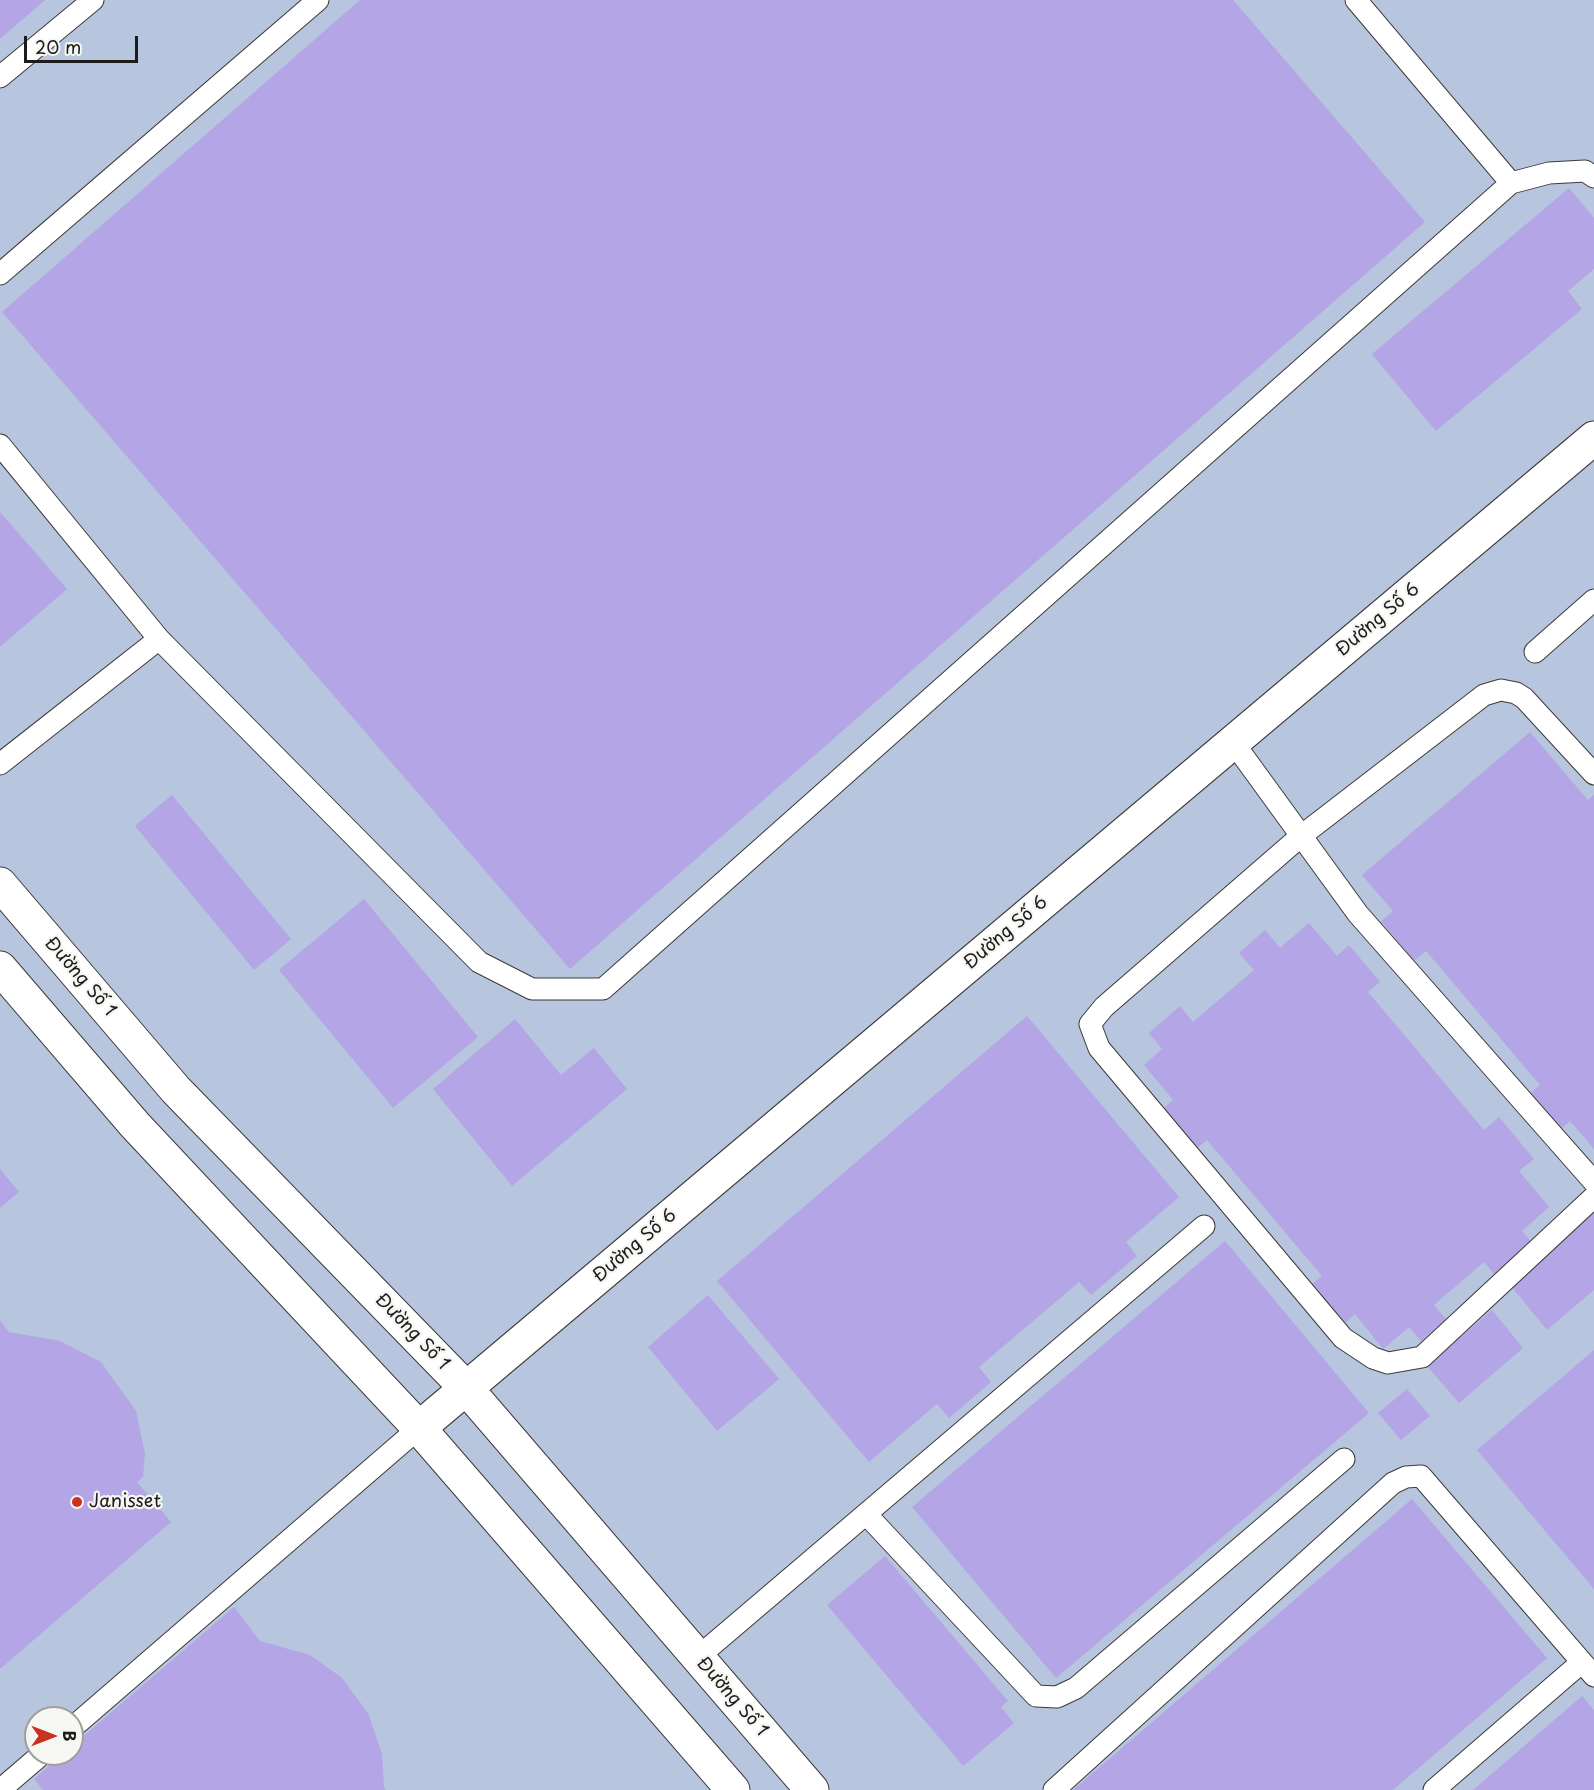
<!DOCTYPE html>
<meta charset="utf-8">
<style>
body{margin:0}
#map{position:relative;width:1594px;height:1790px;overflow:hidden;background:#f2e9d5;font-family:"Playpen Sans",sans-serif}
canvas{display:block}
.north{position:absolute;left:24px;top:1706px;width:60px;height:60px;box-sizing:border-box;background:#f6f6f2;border:2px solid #9f9f9c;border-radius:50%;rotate:90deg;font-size:16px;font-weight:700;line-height:24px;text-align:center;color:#1c1c1c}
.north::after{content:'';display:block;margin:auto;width:21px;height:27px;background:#c8321e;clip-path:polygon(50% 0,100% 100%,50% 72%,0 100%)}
.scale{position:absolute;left:24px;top:36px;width:114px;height:27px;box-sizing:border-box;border:3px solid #1c1c1c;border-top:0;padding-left:8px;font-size:18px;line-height:21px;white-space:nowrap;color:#1c1c1c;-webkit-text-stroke:4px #f6f6f2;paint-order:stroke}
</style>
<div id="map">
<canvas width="1594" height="1790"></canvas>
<div class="north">B</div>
<div class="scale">20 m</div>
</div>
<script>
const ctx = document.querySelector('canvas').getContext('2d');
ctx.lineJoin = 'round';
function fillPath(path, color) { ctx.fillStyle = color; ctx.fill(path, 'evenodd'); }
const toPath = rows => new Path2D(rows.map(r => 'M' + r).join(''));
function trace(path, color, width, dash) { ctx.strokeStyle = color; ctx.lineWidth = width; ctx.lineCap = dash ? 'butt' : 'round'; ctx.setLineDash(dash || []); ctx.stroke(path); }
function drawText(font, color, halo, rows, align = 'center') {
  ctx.font = font + ' "Playpen Sans",sans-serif'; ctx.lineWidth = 4.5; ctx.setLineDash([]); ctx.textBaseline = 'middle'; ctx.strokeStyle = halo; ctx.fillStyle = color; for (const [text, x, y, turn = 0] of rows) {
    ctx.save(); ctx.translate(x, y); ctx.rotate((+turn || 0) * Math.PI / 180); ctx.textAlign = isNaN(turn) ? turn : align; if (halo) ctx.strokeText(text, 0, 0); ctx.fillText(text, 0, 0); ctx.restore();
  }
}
fillPath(toPath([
 [0,0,1594,0,1594,1790,0,1790],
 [36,1718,72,1718,72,1754,36,1754]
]), '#b7c5de');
fillPath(toPath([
 [0,0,45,0,0,39],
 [360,0,1233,0,1425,222,570,969,2,312],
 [1569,188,1594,218,1594,269,1568,291,1582,309,1436,431,1372,354],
 [0,512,67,589,0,647],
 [1530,732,1588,800,1594,795,1594,1149,1570,1121,1560,1130,1529,1094,1540,1085,1426,951,1414,961,1381,921,1393,911,1362,875],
 [172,795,291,939,254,970,135,826],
 [364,899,478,1037,393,1108,279,970],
 [1309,923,1337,956,1349,945,1380,982,1368,992,1484,1130,1499,1117,1534,1159,1519,1171,1549,1207,1522,1231,1533,1244,1496,1276,1484,1262,1434,1305,1446,1319,1421,1341,1409,1327,1383,1349,1355,1314,1339,1328,1306,1289,1322,1276,1207,1140,1190,1154,1157,1114,1173,1100,1144,1065,1162,1049,1149,1033,1180,1006,1193,1022,1254,970,1239,953,1265,930,1280,948],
 [1027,1016,1179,1197,1126,1242,1137,1256,1091,1295,1079,1282,979,1367,991,1382,949,1418,937,1404,869,1462,717,1281],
 [515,1019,561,1075,594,1048,627,1089,512,1186,433,1089],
 [0,1169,19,1192,0,1208],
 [1594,1213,1594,1290,1547,1330,1510,1285],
 [1225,1241,1369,1413,1056,1678,912,1507],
 [708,1295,779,1379,717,1431,648,1347],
 [1492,1310,1523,1348,1459,1403,1427,1366],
 [0,1320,9,1332,60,1341,101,1362,136,1411,145,1454,143,1477,137,1482,171,1522,0,1669],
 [1594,1350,1594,1589,1477,1450],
 [1407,1389,1430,1416,1401,1440,1378,1413],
 [1412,1499,1547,1658,1393,1790,1073,1790],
 [885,1556,1008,1701,1001,1707,1014,1723,963,1766,827,1605],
 [234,1607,260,1641,310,1655,341,1677,368,1713,382,1754,384,1787,386,1790,43,1790,34,1779,63,1754,72,1754,72,1746],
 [1582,1696,1594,1710,1594,1790,1473,1790]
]), '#b4a6e6');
const service = toPath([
 [0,77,93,0],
 [1511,183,1549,173,1585,171,1594,177],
 [0,274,318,0],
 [0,445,159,639,479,962,532,989,603,989,1511,183,1356,0],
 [1535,652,1594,600],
 [1233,742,1358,914,1594,1182],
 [0,764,159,639],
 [1594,774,1524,698,1516,693,1501,690,1484,695,1301,836,1104,1007,1090,1024,1099,1048,1343,1338,1373,1358,1388,1363,1422,1357,1594,1197],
 [866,1514,1036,1696,1057,1697,1076,1688,1344,1459],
 [698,1657,1204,1226],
 [72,1728,419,1428],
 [0,1790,42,1754],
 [1054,1790,1393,1483,1406,1477,1421,1476,1594,1676],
 [1434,1790,1582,1662]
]);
const minor = toPath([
 [419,1428,1594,438]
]);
const tertiary = toPath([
 [0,884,176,1090,466,1388,812,1790],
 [0,968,135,1125,419,1428,733,1790]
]);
trace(service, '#3c3b38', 23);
trace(minor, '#3c3b38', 35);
trace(tertiary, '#3c3b38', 35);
trace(service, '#fff', 21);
trace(minor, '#fff', 33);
trace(tertiary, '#fff', 33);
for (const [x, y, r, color] of [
 [77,1502,6,"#c8321e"]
]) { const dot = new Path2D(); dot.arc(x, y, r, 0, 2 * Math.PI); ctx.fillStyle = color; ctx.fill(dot); trace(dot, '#f6f6f2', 2); }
drawText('18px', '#1c1c1c', '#f6f6f2', [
 ["Đường Số 6",1378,620,-40],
 ["Đường Số 6",1006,933,-40],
 ["Đường Số 1",80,977,49],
 ["Đường Số 6",635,1246,-40],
 ["Đường Số 1",412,1332,46],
 ["Đường Số 1",732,1697,49]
]);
drawText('18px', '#1c1c1c', '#f6f6f2', [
 ["Janisset",89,1502]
], 'left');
</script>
